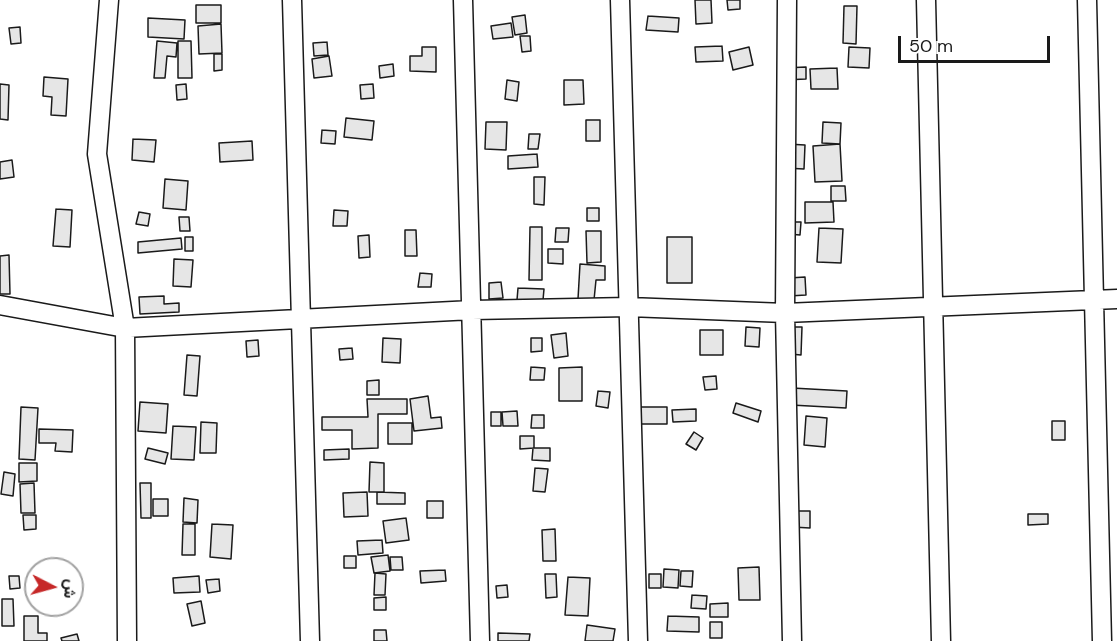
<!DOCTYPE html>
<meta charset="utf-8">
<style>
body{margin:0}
#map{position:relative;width:1117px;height:641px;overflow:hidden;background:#fff;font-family:"DM Sans",Vazirmatn,sans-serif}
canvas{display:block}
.north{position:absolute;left:24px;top:557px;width:60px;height:60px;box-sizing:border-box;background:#fff;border:2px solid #a3a3a3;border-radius:50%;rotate:96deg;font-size:16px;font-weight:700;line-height:24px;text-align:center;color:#1a1a1a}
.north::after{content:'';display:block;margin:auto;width:21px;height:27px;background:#c62828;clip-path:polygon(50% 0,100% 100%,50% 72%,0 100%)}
.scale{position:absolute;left:898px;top:36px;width:152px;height:27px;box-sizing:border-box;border:3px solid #1a1a1a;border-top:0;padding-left:8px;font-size:18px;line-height:21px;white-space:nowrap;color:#1a1a1a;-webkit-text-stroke:4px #fff;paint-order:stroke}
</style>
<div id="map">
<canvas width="1117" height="641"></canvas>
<div class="north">ش</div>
<div class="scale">50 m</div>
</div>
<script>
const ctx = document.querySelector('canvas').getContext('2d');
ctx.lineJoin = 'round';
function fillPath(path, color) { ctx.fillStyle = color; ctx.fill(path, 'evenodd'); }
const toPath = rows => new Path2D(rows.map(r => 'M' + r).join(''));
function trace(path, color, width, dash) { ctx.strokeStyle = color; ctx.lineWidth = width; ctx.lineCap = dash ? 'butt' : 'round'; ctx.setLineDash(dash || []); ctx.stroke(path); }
const building = toPath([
 [695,0,711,0,712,23,696,24,695,0],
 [727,0,740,0,740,9,728,10,727,0],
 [196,5,221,5,221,23,196,23,196,5],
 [844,6,857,6,856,44,843,43,844,6],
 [525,15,527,33,515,35,512,17,525,15],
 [648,16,679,18,678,32,646,30,648,16],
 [148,18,185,20,184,39,148,37,148,18],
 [511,23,513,37,493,39,491,26,511,23],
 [221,24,222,53,199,54,198,26,221,24],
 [20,27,21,43,11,44,9,28,20,27],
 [520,36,530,36,531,51,522,52,520,36],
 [157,41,177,43,176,57,167,56,165,78,154,78,157,41],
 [178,41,191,41,192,78,178,78,178,41],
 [327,42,328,55,314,56,313,43,327,42],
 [722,46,723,61,696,62,695,47,722,46],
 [422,47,436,47,436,72,410,71,410,56,422,56,422,47],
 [749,47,753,65,733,70,729,52,749,47],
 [849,47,870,48,869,68,848,67,849,47],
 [214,54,222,54,222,70,214,71,214,54],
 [329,56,332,76,314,78,312,59,329,56],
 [393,64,394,76,380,78,379,66,393,64],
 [806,67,806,79,784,80,784,68,806,67],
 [837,68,838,89,811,89,810,69,837,68],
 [44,77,68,79,66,116,51,115,52,97,43,96,44,77],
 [507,80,519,82,517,101,505,99,507,80],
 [564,80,583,80,584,104,564,105,564,80],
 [0,84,9,85,8,120,0,119,0,84],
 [186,84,187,99,177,100,176,85,186,84],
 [373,84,374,98,361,99,360,85,373,84],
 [346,118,374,121,372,140,344,137,346,118],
 [586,120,600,120,600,141,586,141,586,120],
 [486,122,507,122,506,150,485,149,486,122],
 [823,122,841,123,840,144,822,143,823,122],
 [322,130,336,131,335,144,321,143,322,130],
 [529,134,540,134,538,149,528,149,529,134],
 [133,139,156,140,154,162,132,160,133,139],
 [252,141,253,160,220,162,219,143,252,141],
 [787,144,805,145,804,169,785,168,787,144],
 [840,144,842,181,815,182,813,146,840,144],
 [537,154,538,167,508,169,508,156,537,154],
 [12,160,14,177,0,179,0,162,12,160],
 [534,177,545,177,544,205,534,204,534,177],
 [165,179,188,181,186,210,163,208,165,179],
 [831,186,845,186,846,201,831,201,831,186],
 [805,202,833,202,834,222,805,223,805,202],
 [587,208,599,208,599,221,587,221,587,208],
 [56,209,72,210,70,247,53,246,56,209],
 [334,210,348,211,347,226,333,226,334,210],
 [139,212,150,214,148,226,136,224,139,212],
 [179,217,189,217,190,231,180,231,179,217],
 [788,222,801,222,800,235,788,234,788,222],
 [530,227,542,227,542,280,529,280,530,227],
 [556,228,569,228,568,242,555,242,556,228],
 [819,228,843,229,841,263,817,262,819,228],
 [405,230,416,230,417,256,405,256,405,230],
 [586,231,601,231,601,262,587,263,586,231],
 [369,235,370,257,359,258,358,236,369,235],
 [185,237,193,237,193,251,185,251,185,237],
 [667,237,692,237,692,283,667,283,667,237],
 [181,238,182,249,138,253,138,242,181,238],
 [548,249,563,249,563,264,548,263,548,249],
 [9,255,10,294,0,294,0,256,9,255],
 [174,259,193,260,191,287,173,286,174,259],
 [580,264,605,266,605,280,596,280,594,300,578,299,580,264],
 [420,273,432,274,431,287,418,287,420,273],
 [805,277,806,295,789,296,789,278,805,277],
 [501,282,503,298,489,299,489,283,501,282],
 [518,288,544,289,543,300,517,300,518,288],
 [164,296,164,304,179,303,179,312,140,314,139,297,164,296],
 [746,327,760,328,759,347,745,346,746,327],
 [791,327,802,327,801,355,790,354,791,327],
 [700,330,723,330,723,355,700,355,700,330],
 [566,333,568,356,554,358,551,335,566,333],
 [383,338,401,339,400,363,382,362,383,338],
 [531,338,542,338,542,351,531,352,531,338],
 [258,340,259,356,247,357,246,341,258,340],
 [352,348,353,359,340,360,339,349,352,348],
 [187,355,200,356,197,396,184,395,187,355],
 [531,367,545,368,544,380,530,380,531,367],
 [582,367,582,401,559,401,559,368,582,367],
 [716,376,717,389,705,390,703,377,716,376],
 [379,380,379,395,367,395,367,381,379,380],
 [792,388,847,391,846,408,791,405,792,388],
 [598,391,610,392,608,408,596,406,598,391],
 [428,396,431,418,441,417,442,428,414,431,410,399,428,396],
 [367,399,407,399,407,414,378,414,378,448,352,449,352,430,322,430,322,417,368,417,367,399],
 [140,402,168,404,166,433,138,431,140,402],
 [736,403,761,411,758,422,733,413,736,403],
 [21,407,38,408,35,460,19,459,21,407],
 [640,407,667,407,667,424,640,424,640,407],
 [696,409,696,421,673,422,672,410,696,409],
 [517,411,518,426,503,426,502,412,517,411],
 [491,412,501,412,501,426,491,426,491,412],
 [532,415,544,415,544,428,531,428,532,415],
 [806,416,827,418,825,447,804,445,806,416],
 [1052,421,1065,421,1065,440,1052,440,1052,421],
 [201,422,217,423,216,453,200,453,201,422],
 [388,423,412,423,412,444,388,444,388,423],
 [173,426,196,427,194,460,171,459,173,426],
 [39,429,73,430,72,452,55,451,56,443,39,443,39,429],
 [694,432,703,438,696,450,686,444,694,432],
 [520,436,534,436,534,448,520,449,520,436],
 [148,448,168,453,165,464,145,459,148,448],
 [533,448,550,448,550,461,532,460,533,448],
 [349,449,349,459,324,460,324,450,349,449],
 [370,462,384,463,384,492,369,492,370,462],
 [19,463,37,463,37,481,19,482,19,463],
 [535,468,548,469,545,492,533,491,535,468],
 [4,472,15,474,13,496,1,494,4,472],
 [34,483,35,513,21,513,20,484,34,483],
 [140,483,151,483,151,518,141,518,140,483],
 [367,492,368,516,344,517,343,493,367,492],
 [377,492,405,493,405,504,377,504,377,492],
 [184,498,198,500,197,523,183,522,184,498],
 [153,499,168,499,168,516,153,516,153,499],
 [427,501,443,501,443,518,427,518,427,501],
 [793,511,810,511,810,528,792,527,793,511],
 [1028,514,1048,514,1048,524,1028,525,1028,514],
 [23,515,36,515,36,529,24,530,23,515],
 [406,518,409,540,386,543,383,521,406,518],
 [183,524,195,524,195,555,182,555,183,524],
 [212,524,233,525,231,559,210,557,212,524],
 [555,529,556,561,543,561,542,530,555,529],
 [382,540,383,553,358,555,357,541,382,540],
 [388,555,390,571,374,573,371,557,388,555],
 [344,556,356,556,356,568,344,568,344,556],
 [390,557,402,557,403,570,391,570,390,557],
 [759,567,760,600,739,600,738,568,759,567],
 [664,569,679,570,678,588,663,587,664,569],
 [445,570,446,581,421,583,420,571,445,570],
 [681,571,693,571,692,587,680,586,681,571],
 [375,573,386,574,385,595,374,595,375,573],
 [545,574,556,574,557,597,546,598,545,574],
 [649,574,661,574,661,588,649,588,649,574],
 [9,576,19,576,20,588,10,589,9,576],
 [199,576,200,592,174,593,173,578,199,576],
 [568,577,590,578,588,616,565,615,568,577],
 [219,579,220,591,208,593,206,580,219,579],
 [507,585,508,597,497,598,496,586,507,585],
 [692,595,707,596,706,609,691,608,692,595],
 [386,597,386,610,374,610,374,598,386,597],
 [2,599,13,599,14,626,2,626,2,599],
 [201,601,205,623,192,626,187,604,201,601],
 [728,603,728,617,710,617,710,604,728,603],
 [24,616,38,616,38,633,47,633,47,641,24,641,24,616],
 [668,616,699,617,699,632,667,631,668,616],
 [710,622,722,622,722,638,710,638,710,622],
 [587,625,615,629,613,641,585,641,587,625],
 [374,630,386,630,387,641,374,641,374,630],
 [498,633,530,634,529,641,498,641,498,633],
 [77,634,79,641,62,641,61,638,77,634]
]);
fillPath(building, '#e6e6e6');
trace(building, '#1a1a1a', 1.5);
const minor = toPath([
 [109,0,97,154,125,328,127,641],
 [292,0,310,641],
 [463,0,480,641],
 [620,0,638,641],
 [787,0,785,313,792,641],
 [926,0,941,641],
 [1087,0,1102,641],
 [0,305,125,328,472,310,629,307,785,313,1117,299]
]);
trace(minor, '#1a1a1a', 21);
trace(minor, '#fff', 18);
</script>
